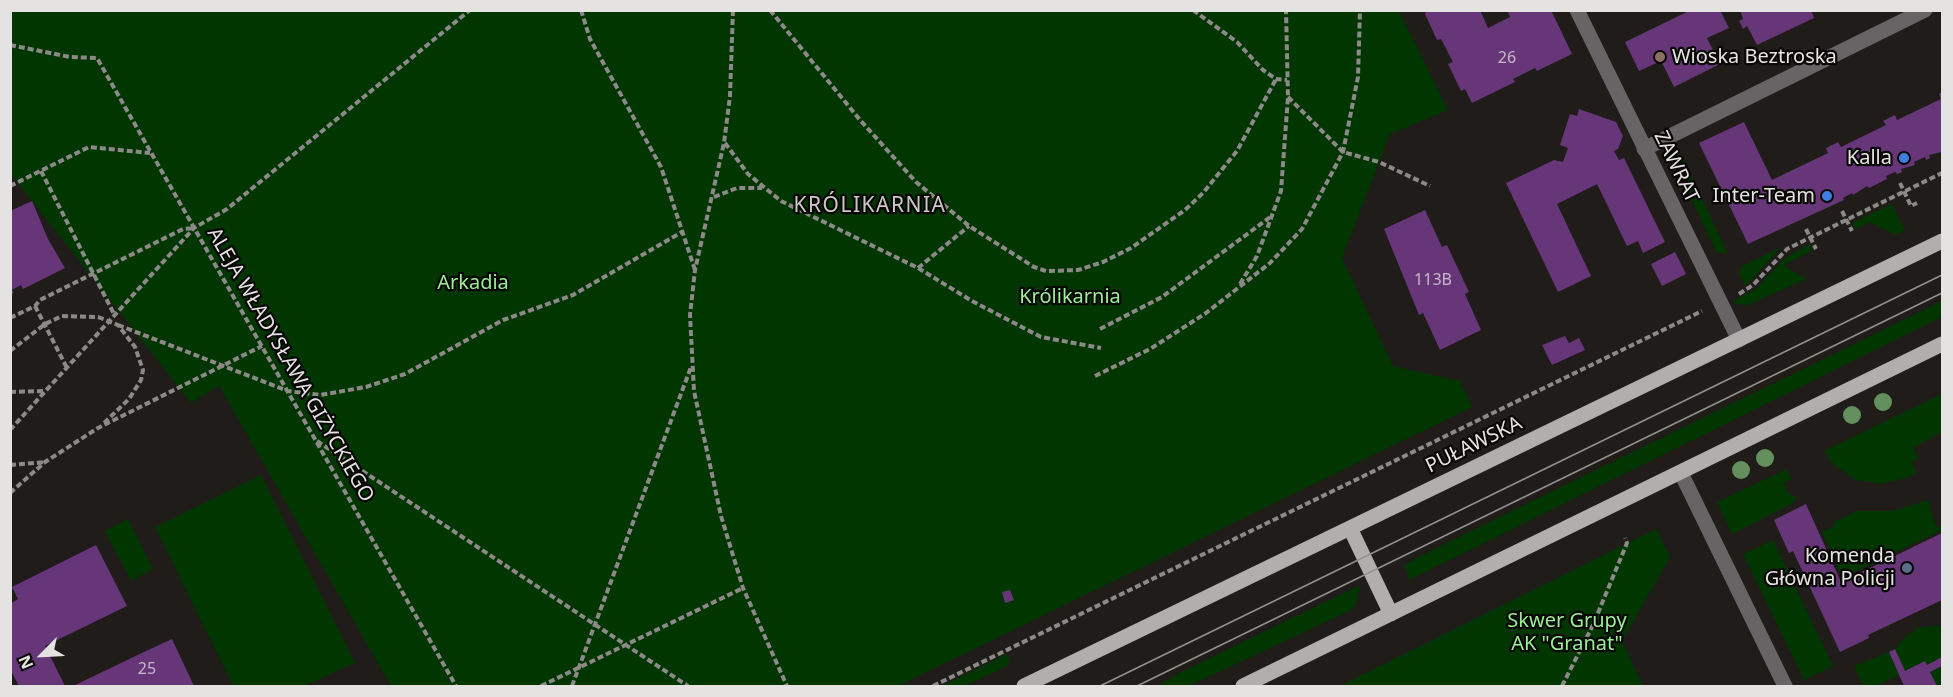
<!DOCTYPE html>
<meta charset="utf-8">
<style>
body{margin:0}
#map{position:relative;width:1953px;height:697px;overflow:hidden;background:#1f1c1a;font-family:"Noto Sans",sans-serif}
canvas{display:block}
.frame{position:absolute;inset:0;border:12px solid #e5e3e2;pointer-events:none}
.north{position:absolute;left:12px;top:625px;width:60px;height:60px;-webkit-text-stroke:4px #080706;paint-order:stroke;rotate:246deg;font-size:16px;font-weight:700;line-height:24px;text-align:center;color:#e5e3e2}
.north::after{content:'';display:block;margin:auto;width:21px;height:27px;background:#e5e3e2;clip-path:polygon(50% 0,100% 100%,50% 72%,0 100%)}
</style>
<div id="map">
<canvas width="1953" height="697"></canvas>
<div class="frame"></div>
<div class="north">N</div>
</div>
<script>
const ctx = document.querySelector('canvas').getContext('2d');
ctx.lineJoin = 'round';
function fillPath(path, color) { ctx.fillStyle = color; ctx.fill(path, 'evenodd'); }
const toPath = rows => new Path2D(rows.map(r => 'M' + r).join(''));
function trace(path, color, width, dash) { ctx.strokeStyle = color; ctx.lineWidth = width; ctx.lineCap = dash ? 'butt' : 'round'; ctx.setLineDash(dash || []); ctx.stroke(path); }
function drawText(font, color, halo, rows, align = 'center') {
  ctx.font = font + ' "Noto Sans",sans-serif'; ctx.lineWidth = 4.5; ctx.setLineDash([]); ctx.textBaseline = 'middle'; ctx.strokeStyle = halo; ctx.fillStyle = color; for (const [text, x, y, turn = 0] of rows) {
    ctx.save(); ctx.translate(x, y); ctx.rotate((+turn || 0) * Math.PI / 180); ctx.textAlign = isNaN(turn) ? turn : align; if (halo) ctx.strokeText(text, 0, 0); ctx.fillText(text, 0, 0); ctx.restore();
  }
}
fillPath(toPath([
 [11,11,1399,11,1448,110,1390,134,1342,258,1393,366,1460,381,1472,407,898,686,391,686,219,386,191,403,11,174],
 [1680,152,1728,254,1716,252,1679,172,1677,160],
 [1892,204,1905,230,1896,235,1870,222,1855,229,1852,223],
 [1809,244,1812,251,1783,265,1806,279,1748,305,1735,304,1736,299,1756,289,1785,258],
 [1781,247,1756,275,1745,286,1739,274,1742,266],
 [1942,301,1942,317,1409,580,1404,565,1436,548],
 [1942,394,1942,432,1913,448,1919,458,1911,463,1917,473,1906,478,1881,484,1855,480,1832,463,1824,451],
 [1787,469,1791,479,1784,483,1788,493,1797,498,1792,504,1732,534,1717,502],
 [261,475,355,663,304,686,233,686,155,527],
 [1928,500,1933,518,1937,527,1941,526,1942,530,1842,578,1822,532,1834,526,1834,522,1857,511,1892,511],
 [128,519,153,569,131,581,105,531],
 [1656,529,1670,557,1622,641,1643,686,1340,686],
 [1773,540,1833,666,1804,680,1743,554],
 [1360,585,1356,604,1349,611,1189,686,1158,686,1179,673],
 [1942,625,1942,657,1927,665,1925,661,1905,671,1895,649,1902,640,1917,628],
 [1889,652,1900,674,1876,686,1863,686,1854,666],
 [1007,654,1010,660,1007,666,965,686,942,686],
 [1942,666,1942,686,1937,686,1930,672]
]), '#023601');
fillPath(toPath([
 [1427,10,1480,10,1488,28,1510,17,1507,10,1551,10,1572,54,1537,71,1535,68,1513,79,1515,82,1472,103,1465,89,1461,91,1448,64,1453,62,1441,39,1437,40,1425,14],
 [1691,10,1720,10,1729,28,1707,38,1720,64,1674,87,1661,61,1639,71,1625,42],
 [1740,10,1811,10,1814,18,1757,45,1747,26,1743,29,1739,21,1743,19],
 [1942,92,1942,152,1929,155,1930,158,1926,160,1925,157,1914,162,1915,165,1901,169,1902,172,1897,174,1895,172,1886,176,1887,179,1869,188,1867,186,1853,195,1852,193,1843,198,1844,200,1748,244,1699,143,1744,122,1772,180,1828,153,1826,148,1838,142,1841,147,1886,125,1883,121,1895,115,1897,120,1941,99,1939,94],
 [1579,109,1616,122,1623,136,1618,149,1614,151,1619,160,1624,158,1665,242,1643,253,1638,241,1627,246,1597,184,1557,204,1591,276,1558,292,1506,183,1554,160,1563,162,1568,148,1560,145,1570,114,1577,116],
 [32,201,48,239,65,268,23,289,21,285,12,290,14,293,10,295,10,211],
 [1425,210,1442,247,1447,245,1469,292,1465,294,1481,330,1440,350,1423,313,1419,315,1384,229],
 [1675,252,1686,274,1662,286,1651,264],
 [1565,336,1569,343,1579,338,1585,350,1552,365,1542,345],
 [1806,504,1841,582,1942,533,1942,600,1868,635,1869,638,1840,652,1793,551,1789,553,1774,520],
 [96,545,127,606,45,646,65,686,19,686,10,669,10,604,18,599,12,587],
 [1010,590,1014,600,1005,603,1002,592],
 [172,639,194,686,73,686,146,651],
 [1895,649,1905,671,1925,661,1927,665,1942,657,1942,666,1930,672,1937,686,1904,686,1889,652]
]), '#663678');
trace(toPath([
 [581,10,590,39,661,167,695,270],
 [733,10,730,96,724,143,695,270,690,315,694,391,721,516,743,588,787,686],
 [770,10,860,120,916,182,969,226,1034,267,1046,271,1078,270,1103,262,1131,248,1185,210,1203,193,1237,151,1276,79],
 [1193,10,1237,42,1263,70,1276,79,1287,80],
 [10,45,70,57,97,58,456,686],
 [1288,97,1343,152,1379,162,1430,186],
 [725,143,748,174,781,201,918,268,972,301,1041,337,1101,348],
 [41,171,115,316],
 [1900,183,1911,206,1917,203],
 [10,186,89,147,150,153],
 [714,197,737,188,762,188],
 [1842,211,1852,231],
 [1806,229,1816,249],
 [918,268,969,226],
 [1240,284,1257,256,1281,191,1288,97,1286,10],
 [1739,294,1753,285,1787,249,1942,173],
 [35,306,67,368],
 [10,318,35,306,40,300,183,229,194,228],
 [118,325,288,391,320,395,366,387,405,374,503,320,573,295,682,232],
 [1100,329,1162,297,1273,215],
 [10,351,45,324,62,316,98,317,118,325,135,347,143,370,141,380,129,399,103,424],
 [1095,376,1150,349,1206,313,1270,263,1302,229,1343,152,1358,77,1360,10],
 [10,392,46,391],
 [10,430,194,228,227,209,470,10],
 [317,441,688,686],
 [10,465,45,462],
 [10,493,45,462,98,428,262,346],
 [541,686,743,588],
 [572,686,691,367],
 [933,686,1702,311],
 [1562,686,1593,625,1627,543,1625,538]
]), '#8c8988', 4, [6, 3]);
trace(toPath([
 [1577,10,1739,340],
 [1644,149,1925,10],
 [1681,473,1785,686]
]), '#666464', 15);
trace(toPath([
 [1350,528,1391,614],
 [1024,686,1942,241],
 [1243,686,1942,344]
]), '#b2aead', 15);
trace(toPath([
 [1100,686,1942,275],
 [1137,686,1942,293]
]), '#93918f', 1.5);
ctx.fillStyle = '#63905d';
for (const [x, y] of [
 [1883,402],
 [1852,415],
 [1765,458],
 [1741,470]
]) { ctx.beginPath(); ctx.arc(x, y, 9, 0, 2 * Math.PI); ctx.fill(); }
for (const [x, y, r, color] of [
 [1660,57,6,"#8d6e63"],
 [1904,158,6,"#3f7fe0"],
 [1827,196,6,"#3f7fe0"],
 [1907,568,6,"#5c6f8a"]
]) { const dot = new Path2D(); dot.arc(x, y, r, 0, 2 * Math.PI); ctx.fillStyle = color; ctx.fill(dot); trace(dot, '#080706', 2); }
drawText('16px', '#c5b8c8', null, [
 ["26",1507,58],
 ["113B",1433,280],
 ["25",147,669]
]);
drawText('20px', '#e5e3e2', '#080706', [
 ["Wioska Beztroska",1672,57,"left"],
 ["Kalla",1892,158],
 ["Inter-Team",1815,196],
 ["Komenda",1895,556],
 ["Główna Policji",1895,579]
], 'right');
drawText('20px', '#e5e3e2', '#080706', [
 ["ZAWRAT",1676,167,64],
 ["ALEJA WŁADYSŁAWA GIŻYCKIEGO",290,365,60],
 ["PUŁAWSKA",1474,445,-26]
]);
drawText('20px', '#9aee93', '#080706', [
 ["Arkadia",473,283],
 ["Królikarnia",1070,297],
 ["Skwer Grupy",1567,621],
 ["AK \"Granat\"",1567,644]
]);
ctx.letterSpacing = '1.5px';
drawText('21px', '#ccc8c6', '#080706', [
 ["KRÓLIKARNIA",870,206]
]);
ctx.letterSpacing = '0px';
</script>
